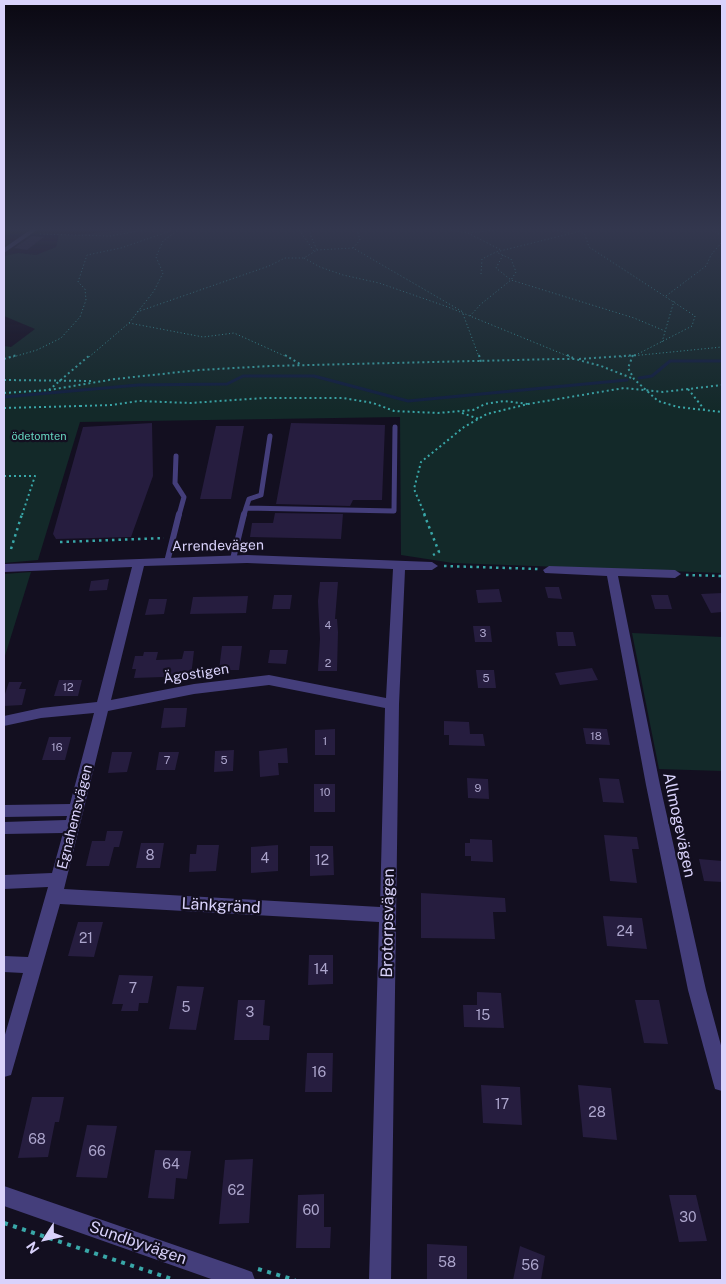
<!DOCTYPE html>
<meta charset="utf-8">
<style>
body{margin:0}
#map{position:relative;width:726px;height:1284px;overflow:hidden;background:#130f20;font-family:"Public Sans",sans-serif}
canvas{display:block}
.frame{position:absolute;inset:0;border:5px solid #d9d2fb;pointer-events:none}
.north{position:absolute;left:20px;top:1214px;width:50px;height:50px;-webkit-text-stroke:4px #130f20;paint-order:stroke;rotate:235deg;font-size:14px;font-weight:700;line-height:20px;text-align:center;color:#d9d2fb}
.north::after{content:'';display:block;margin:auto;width:18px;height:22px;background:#d9d2fb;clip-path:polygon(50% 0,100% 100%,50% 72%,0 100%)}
</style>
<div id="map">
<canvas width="726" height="1284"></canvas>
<div class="frame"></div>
<div class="north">N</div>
</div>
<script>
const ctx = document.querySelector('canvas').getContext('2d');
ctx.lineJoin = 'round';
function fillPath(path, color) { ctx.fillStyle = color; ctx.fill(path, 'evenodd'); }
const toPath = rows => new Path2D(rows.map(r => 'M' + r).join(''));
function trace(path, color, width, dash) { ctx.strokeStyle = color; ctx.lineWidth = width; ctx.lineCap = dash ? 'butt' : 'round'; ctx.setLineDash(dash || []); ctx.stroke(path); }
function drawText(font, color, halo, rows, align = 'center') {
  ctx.font = font + ' "Public Sans",sans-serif'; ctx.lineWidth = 4.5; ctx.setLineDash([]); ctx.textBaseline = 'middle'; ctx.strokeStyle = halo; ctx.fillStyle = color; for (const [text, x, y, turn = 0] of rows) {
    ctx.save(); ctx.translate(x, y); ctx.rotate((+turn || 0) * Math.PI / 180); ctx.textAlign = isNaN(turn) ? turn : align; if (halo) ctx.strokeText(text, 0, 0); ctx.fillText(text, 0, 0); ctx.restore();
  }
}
fillPath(toPath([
 [125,230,722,230,722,573,453,563,401,555,400,417,80,422,38,560,4,563,4,346,11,347,35,329,4,316,4,256,18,253,36,255,56,247,59,234,75,235],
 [31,572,4,659,4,574],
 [632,633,722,637,722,771,659,769]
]), '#132929');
trace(toPath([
 [639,378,652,376,670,361,722,361],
 [4,397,138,385,227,384,243,376,314,376,408,401,627,380]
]), '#122141', 3);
fillPath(toPath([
 [32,236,44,237,27,250,14,248],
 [152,423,153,476,131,537,56,539,53,534,83,427],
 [291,423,385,425,382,500,353,500,350,506,276,504],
 [216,426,244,426,231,499,200,499],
 [275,513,343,514,341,539,250,537,252,523,273,523],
 [109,579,107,590,89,591,91,581],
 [320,582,338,582,335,619,337,619,338,632,337,671,318,671,320,639,318,601],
 [545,587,559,587,562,599,548,598],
 [499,589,502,602,478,603,476,590],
 [722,593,722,612,711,613,701,594],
 [274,595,292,595,290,609,272,609],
 [651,595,668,595,672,609,655,609],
 [248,596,246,613,190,614,193,597],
 [149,599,167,599,164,614,145,615],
 [473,626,490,626,492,642,475,642],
 [556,632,573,632,576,646,558,646],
 [222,646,242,646,239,670,219,670],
 [270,650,288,650,286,664,268,663],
 [184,651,194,651,191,676,134,678,136,669,132,669,135,656,143,656,144,652,158,652,156,660,182,659],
 [592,668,598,680,560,685,555,673],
 [476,670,494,670,496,688,478,688],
 [59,680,82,680,78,696,54,696],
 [9,682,22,682,19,689,26,689,22,705,4,706,4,697],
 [164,708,187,708,185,727,161,728],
 [444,721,469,722,470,734,483,734,485,746,449,745,449,735,444,735],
 [583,728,607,729,610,745,586,744],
 [335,729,335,755,315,755,315,730],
 [49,737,71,737,65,760,42,760],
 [287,748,288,763,278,763,279,775,260,777,259,751],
 [234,750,233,771,214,772,215,751],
 [112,752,132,752,127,772,108,773],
 [159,752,179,752,175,770,156,770],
 [467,778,488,779,489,799,468,798],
 [599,778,619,779,624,803,603,802],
 [314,784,335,784,335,812,314,812],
 [107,831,123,831,119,847,114,847,109,866,86,866,92,841,105,841],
 [604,835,637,837,639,849,632,849,637,883,610,881],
 [470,839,492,840,493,862,471,861,471,856,465,856,465,843,470,843],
 [141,843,164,843,160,868,136,868],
 [197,845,219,845,216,871,189,872,190,854,196,854],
 [278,845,278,871,251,873,251,847],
 [310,846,333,846,334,875,310,876],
 [699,859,722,861,722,882,704,881],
 [421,893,505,898,506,912,493,912,495,939,421,938],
 [603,916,642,918,647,949,607,946],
 [78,922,103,922,94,957,68,956],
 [309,955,333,955,333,984,308,985],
 [119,975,153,976,148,1003,139,1003,138,1011,121,1011,123,1004,112,1004],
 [177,986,204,987,196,1030,169,1029],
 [477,992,501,993,504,1028,464,1027,463,1005,477,1005],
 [238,1000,265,1000,263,1025,270,1026,269,1040,234,1040],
 [635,1000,659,1000,668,1044,644,1043],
 [307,1053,333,1053,332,1092,305,1092],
 [481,1085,520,1087,522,1125,483,1123],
 [578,1085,611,1088,617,1140,583,1137],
 [32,1097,64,1097,59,1122,55,1122,48,1157,18,1158],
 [87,1125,117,1126,107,1178,76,1177],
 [155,1150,191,1151,187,1179,176,1178,174,1199,148,1198],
 [253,1159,249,1223,219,1224,225,1160],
 [324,1194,324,1227,331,1227,330,1248,296,1248,298,1195],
 [669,1195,696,1195,707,1241,679,1242],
 [427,1244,467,1246,467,1280,427,1280],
 [520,1246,545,1256,541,1280,513,1280]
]), '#261d3f');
trace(toPath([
 [299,230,314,251],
 [451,230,468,233,495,230],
 [554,230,571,233],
 [579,230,585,235,589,247,695,316,692,326,632,357],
 [712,230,722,236],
 [468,233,501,250],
 [40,234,110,236,144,230],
 [353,248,360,240,357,230],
 [317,250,353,248,463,312],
 [503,255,496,268,511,280,634,318,665,331],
 [304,258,320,267,343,275,379,283,448,307,570,357],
 [481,274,482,259,496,252,581,231],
 [666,296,706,266,711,255,722,242],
 [137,312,269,266,285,258,304,258,317,250,310,234,312,230],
 [463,314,479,357],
 [470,316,481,304,511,280,516,272,511,259,496,252],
 [129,323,203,337,234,333,287,357],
 [662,342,674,301],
 [13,357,37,350,61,338,80,317,86,300,85,289,78,282,87,255,121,248,173,230],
 [89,357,129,323,154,291,163,273,156,257,163,241,178,230],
 [621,357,722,347]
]), '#39a7a8', 1, [1, 2.5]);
trace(toPath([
 [285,355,300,364],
 [479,355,481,362],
 [567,355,573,358],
 [633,355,628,368,634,379,658,401,678,407,722,412],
 [4,359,17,355],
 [579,359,638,355],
 [4,380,92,381],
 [688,389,704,409],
 [49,390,90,355],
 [4,393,49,390,115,379,199,370,270,366,556,359,575,359,601,366,634,379],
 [80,406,112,405,139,401,190,403,264,398,343,398,373,403,394,411,438,413,473,410,485,404,504,401,528,404],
 [4,408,80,406],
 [462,413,479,419],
 [4,476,35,476,22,515],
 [425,515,414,489,421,462,464,427,487,414,528,404,624,388,663,392,722,385]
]), '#39a7a8', 2, [2, 3]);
trace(toPath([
 [424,514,439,552,433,555],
 [60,542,164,538],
 [11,549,22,514],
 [444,566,538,569],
 [686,575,722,576]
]), '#39a7a8', 2.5, [2.5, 4]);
trace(toPath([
 [4,1223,175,1280],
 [258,1269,295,1280]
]), '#39a7a8', 4, [4, 5.5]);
trace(toPath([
 [176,456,175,483,184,497,179,515],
 [246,508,249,499,261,495,270,436],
 [244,515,246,508,394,511,395,427]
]), '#443e7b', 5);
trace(toPath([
 [233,559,244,514],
 [167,562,179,514]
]), '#443e7b', 6);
fillPath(toPath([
 [30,230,37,230,4,253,4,248,30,230],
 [247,555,432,562,438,566,432,570,405,570,399,704,391,1280,369,1280,379,922,60,904,13,1068,11,1075,4,1077,4,1038,23,973,4,972,4,956,28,957,48,887,4,889,4,875,52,873,63,833,4,834,4,822,66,820,67,816,4,817,4,805,70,804,94,713,41,718,4,726,4,716,41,708,97,702,132,567,4,572,4,564,247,555],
 [247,563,393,569,386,698,269,675,194,684,111,700,144,566,247,563],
 [269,685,385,708,380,907,64,889,108,711,194,694,269,685],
 [549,566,675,570,681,574,675,578,618,576,660,785,706,990,722,1049,722,1091,715,1089,713,1082,688,990,646,785,607,576,545,573,543,570,549,566],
 [4,1186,244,1269,252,1272,255,1280,214,1280,4,1206,4,1186]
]), '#443e7b');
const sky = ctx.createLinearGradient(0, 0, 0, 410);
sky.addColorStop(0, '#0a0812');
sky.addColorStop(0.56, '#33374e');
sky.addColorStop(1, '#33374e00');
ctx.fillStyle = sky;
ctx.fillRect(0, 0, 726, 410);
drawText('11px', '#65d4bf', '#130f20', [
 ["ödetomten",39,437]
]);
drawText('11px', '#aca5cc', null, [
 ["4",328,626],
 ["3",483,634],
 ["2",328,664],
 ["5",486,679],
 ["12",68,688],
 ["18",596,737],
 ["1",325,742],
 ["16",57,748],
 ["7",167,761],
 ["5",224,761],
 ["9",478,789],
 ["10",325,793]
]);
drawText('14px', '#d9d2fb', '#130f20', [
 ["Arrendevägen",218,546,-1],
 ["Ägostigen",196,674,-9],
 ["Egnahemsvägen",75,817,-76]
]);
drawText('14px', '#aca5cc', null, [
 ["8",150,856],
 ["4",265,859],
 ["12",322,861],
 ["24",625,932],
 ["21",86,939],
 ["14",321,970],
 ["7",133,989],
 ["5",186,1008],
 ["3",250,1013],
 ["15",483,1016],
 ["16",319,1073],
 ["17",502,1105],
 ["28",597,1113],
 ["68",37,1140],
 ["66",97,1152],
 ["64",171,1165],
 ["62",236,1191],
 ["60",311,1211],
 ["30",688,1218],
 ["58",447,1263],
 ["56",530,1266]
]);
drawText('16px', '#d9d2fb', '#130f20', [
 ["Allmogevägen",679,825,78],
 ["Länkgränd",221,906,3],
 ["Brotorpsvägen",388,923,-89],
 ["Sundbyvägen",138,1243,19]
]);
</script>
